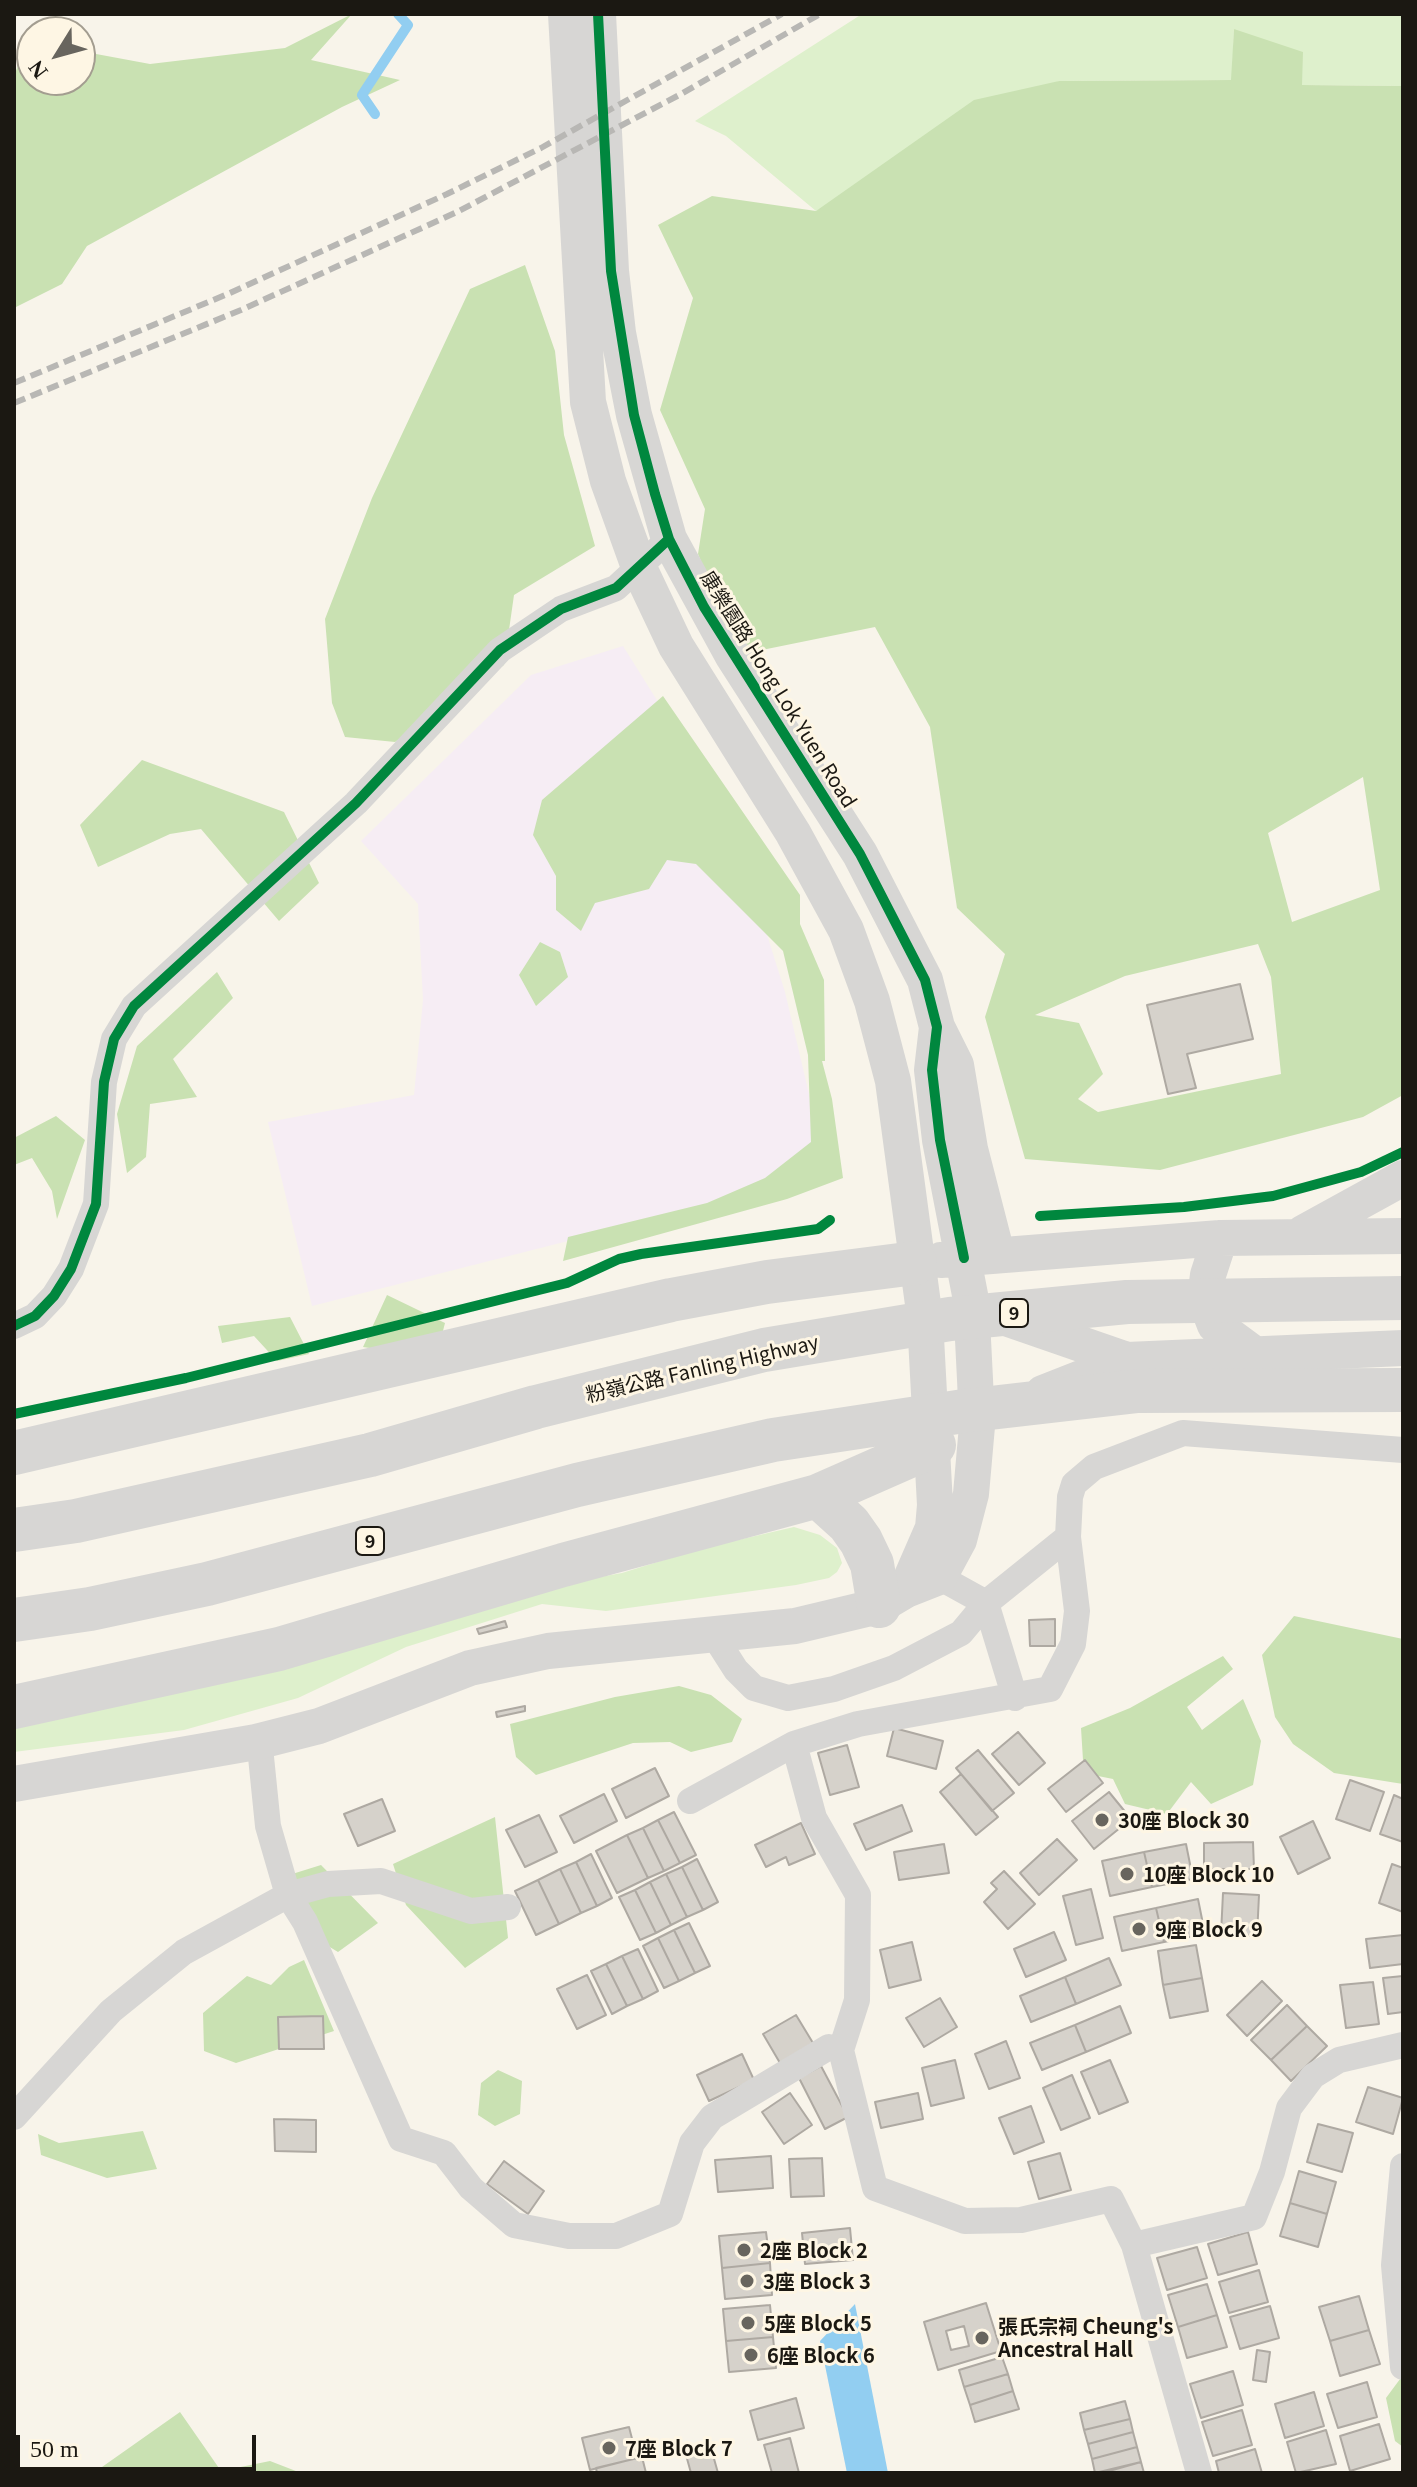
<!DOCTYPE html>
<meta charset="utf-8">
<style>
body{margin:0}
#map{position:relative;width:1417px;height:2487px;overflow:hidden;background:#f8f4ea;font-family:Georgia,serif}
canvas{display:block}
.frame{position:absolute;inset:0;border:16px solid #1b1812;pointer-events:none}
.north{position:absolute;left:16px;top:16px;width:80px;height:80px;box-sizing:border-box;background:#fef6e4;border:2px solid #a39d90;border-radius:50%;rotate:233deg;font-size:22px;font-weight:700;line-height:32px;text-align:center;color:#1b1812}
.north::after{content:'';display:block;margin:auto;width:28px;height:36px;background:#68655e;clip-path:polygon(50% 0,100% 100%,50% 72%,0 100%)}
.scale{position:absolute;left:16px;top:2435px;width:240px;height:36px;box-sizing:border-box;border:4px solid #1b1812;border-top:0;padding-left:10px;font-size:24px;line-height:28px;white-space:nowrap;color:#1b1812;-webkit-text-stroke:6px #fef6e4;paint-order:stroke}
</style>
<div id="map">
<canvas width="1417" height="2487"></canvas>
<div class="frame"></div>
<div class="north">N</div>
<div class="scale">50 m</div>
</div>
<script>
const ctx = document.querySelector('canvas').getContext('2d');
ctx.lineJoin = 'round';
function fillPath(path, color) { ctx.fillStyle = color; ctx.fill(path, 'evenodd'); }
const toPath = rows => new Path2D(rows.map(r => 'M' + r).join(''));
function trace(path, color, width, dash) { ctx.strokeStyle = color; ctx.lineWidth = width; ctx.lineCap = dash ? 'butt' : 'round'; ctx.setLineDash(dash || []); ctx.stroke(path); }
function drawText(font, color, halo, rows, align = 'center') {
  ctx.font = font + ' Georgia,"Noto Sans TC",serif'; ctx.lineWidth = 6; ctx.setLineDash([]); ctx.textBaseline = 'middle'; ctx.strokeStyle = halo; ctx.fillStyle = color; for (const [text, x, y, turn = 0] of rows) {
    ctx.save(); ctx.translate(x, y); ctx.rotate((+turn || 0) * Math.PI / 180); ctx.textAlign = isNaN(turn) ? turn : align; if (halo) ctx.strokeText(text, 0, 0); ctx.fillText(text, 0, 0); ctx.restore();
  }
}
fillPath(toPath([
 [623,646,730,817,785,992,828,1175,312,1306,268,1122,414,1095,423,1000,418,904,361,841,531,675]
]), '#f6edf4');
fillPath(toPath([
 [862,14,1403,14,1403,86,1301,85,1234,29,1232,80,1059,81,816,211,726,136,695,121],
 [794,1527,820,1535,837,1548,842,1563,837,1572,829,1578,796,1585,606,1611,542,1604,406,1647,298,1698,184,1730,14,1752,14,1721,543,1587,622,1573,699,1549]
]), '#def0cc');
fillPath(toPath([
 [352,14,311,60,400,80,342,107,87,246,62,284,14,308,14,76,27,43,32,43,32,80,80,80,80,51,150,64,285,48],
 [1234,29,1303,52,1302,85,1403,86,1403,1095,1363,1117,1160,1170,1025,1159,985,1017,1005,954,957,908,930,727,875,627,757,651,730,634,698,554,705,509,660,410,693,298,658,225,712,196,816,211,974,100,1059,81,1231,80],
 [1363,777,1380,890,1292,922,1268,833],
 [1258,944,1271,977,1281,1074,1098,1112,1078,1099,1103,1074,1079,1023,1035,1015,1125,976],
 [525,265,555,351,564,435,595,546,514,595,504,665,395,742,345,737,332,703,325,619,372,498,470,289],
 [663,696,800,895,800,924,824,980,825,1061,822,1061,832,1099,843,1178,787,1199,563,1261,568,1237,707,1203,765,1178,811,1142,808,1055,783,951,696,864,667,860,649,889,595,903,581,931,556,910,556,876,533,835,542,800],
 [142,760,284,812,319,883,279,921,201,829,170,834,98,867,80,825],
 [540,942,560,952,568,977,536,1006,519,975],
 [217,972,233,998,173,1059,197,1097,150,1104,146,1157,127,1173,117,1114,137,1046],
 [56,1116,85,1140,57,1219,52,1191,32,1158,14,1165,14,1138],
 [387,1295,445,1323,436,1358,363,1347],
 [290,1317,309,1354,277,1361,254,1336,222,1343,218,1326],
 [1294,1616,1403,1639,1403,1784,1334,1773,1293,1744,1275,1717,1262,1655],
 [1223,1656,1233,1669,1187,1707,1202,1730,1243,1699,1261,1741,1253,1785,1211,1804,1191,1782,1167,1814,1125,1804,1113,1779,1098,1776,1083,1760,1081,1728,1130,1708],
 [679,1686,711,1695,742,1719,732,1742,691,1752,670,1742,633,1743,536,1775,516,1757,510,1724,615,1697],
 [495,1817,508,1938,465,1968,406,1905,393,1864],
 [321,1865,378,1923,338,1952,295,1926,289,1875],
 [304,1960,334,2031,236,2063,204,2051,203,2013,247,1976,271,1985,289,1967],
 [498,2070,522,2081,520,2114,495,2126,478,2115,481,2083],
 [143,2131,157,2169,107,2178,41,2155,38,2134,59,2143],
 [1403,2375,1403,2447,1395,2441,1386,2398],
 [180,2412,221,2471,270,2461,301,2473,44,2473,102,2467]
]), '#c9e1b2');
fillPath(toPath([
 [855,2304,888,2473,847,2473,820,2341]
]), '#92cef1');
trace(toPath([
 [375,114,362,95,408,25,398,14]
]), '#92cef1', 10);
const building = toPath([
 [1240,984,1253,1039,1187,1054,1196,1088,1168,1094,1147,1005,1240,984],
 [1055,1619,1055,1646,1030,1646,1029,1620,1055,1619],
 [505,1621,507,1627,479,1634,477,1629,505,1621],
 [525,1706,525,1711,497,1717,496,1712,525,1706],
 [894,1728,943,1741,936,1769,887,1756,894,1728],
 [1018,1732,1045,1763,1019,1785,992,1754,1018,1732],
 [847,1745,859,1787,830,1795,818,1753,847,1745],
 [978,1750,1014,1793,992,1811,956,1768,978,1750],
 [1085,1760,1103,1783,1066,1812,1048,1789,1085,1760],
 [655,1768,669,1796,626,1818,612,1789,655,1768],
 [961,1774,998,1817,976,1835,940,1792,961,1774],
 [1350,1780,1384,1792,1370,1831,1336,1819,1350,1780],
 [1109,1792,1131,1819,1094,1849,1072,1821,1109,1792],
 [604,1794,617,1821,574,1843,560,1816,604,1794],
 [1394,1795,1403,1799,1403,1842,1380,1834,1394,1795],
 [382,1799,395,1831,358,1846,344,1814,382,1799],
 [902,1805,912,1831,866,1850,854,1824,902,1805],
 [674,1812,696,1855,680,1863,658,1820,674,1812],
 [539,1815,557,1852,525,1867,506,1830,539,1815],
 [658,1820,680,1863,664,1871,643,1828,658,1820],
 [1313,1821,1330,1858,1298,1874,1280,1837,1313,1821],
 [801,1823,815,1854,789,1865,786,1857,766,1867,755,1845,801,1823],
 [643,1828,664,1871,648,1878,627,1835,643,1828],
 [627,1835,648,1878,617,1893,596,1851,627,1835],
 [1057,1839,1077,1860,1039,1895,1020,1873,1057,1839],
 [1253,1842,1254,1869,1204,1869,1204,1843,1253,1842],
 [944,1844,949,1873,899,1880,894,1852,944,1844],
 [1186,1844,1193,1879,1152,1887,1144,1852,1186,1844],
 [1144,1852,1152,1887,1110,1896,1102,1861,1144,1852],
 [591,1854,612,1898,597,1906,576,1862,591,1854],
 [697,1859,718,1902,703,1910,682,1867,697,1859],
 [576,1862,597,1906,581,1913,560,1869,576,1862],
 [1392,1864,1403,1868,1403,1912,1379,1903,1392,1864],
 [682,1867,703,1910,687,1917,666,1874,682,1867],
 [560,1869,581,1913,559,1924,538,1880,560,1869],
 [1004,1871,1035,1904,1008,1929,984,1902,997,1889,991,1883,1004,1871],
 [666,1874,687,1917,671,1925,650,1882,666,1874],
 [538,1880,559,1924,536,1935,515,1891,538,1880],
 [650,1882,671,1925,656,1933,635,1890,650,1882],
 [1091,1889,1103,1938,1076,1945,1063,1896,1091,1889],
 [635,1890,656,1933,640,1940,619,1897,635,1890],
 [1223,1893,1259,1895,1257,1936,1221,1934,1223,1893],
 [1198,1899,1205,1934,1164,1942,1156,1908,1198,1899],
 [1156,1908,1164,1942,1122,1951,1114,1917,1156,1908],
 [689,1923,710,1966,695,1973,674,1930,689,1923],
 [674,1930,695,1973,679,1981,658,1938,674,1930],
 [1054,1932,1066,1960,1026,1977,1014,1949,1054,1932],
 [1403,1935,1403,1964,1370,1968,1366,1939,1403,1935],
 [658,1938,679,1981,664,1988,643,1946,658,1938],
 [912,1942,921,1980,889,1988,880,1950,912,1942],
 [1196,1945,1202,1978,1163,1985,1158,1951,1196,1945],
 [638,1949,658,1991,643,1999,622,1956,638,1949],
 [622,1956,643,1999,627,2006,606,1964,622,1956],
 [1109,1958,1121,1985,1076,2004,1065,1977,1109,1958],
 [606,1964,627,2006,612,2014,591,1971,606,1964],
 [587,1975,606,2015,577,2029,557,1989,587,1975],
 [1403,1976,1403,2012,1388,2014,1383,1978,1403,1976],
 [1065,1977,1076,2004,1031,2022,1020,1996,1065,1977],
 [1202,1978,1208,2011,1170,2018,1163,1985,1202,1978],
 [1262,1981,1282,2001,1247,2036,1227,2015,1262,1981],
 [1373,1982,1379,2024,1346,2028,1340,1985,1373,1982],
 [940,1998,957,2027,924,2047,906,2018,940,1998],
 [1287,2005,1307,2026,1271,2060,1251,2040,1287,2005],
 [1120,2006,1131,2033,1086,2052,1075,2025,1120,2006],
 [796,2015,813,2043,780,2063,763,2034,796,2015],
 [323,2016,324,2049,279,2049,278,2017,323,2016],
 [1075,2025,1086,2052,1042,2070,1030,2043,1075,2025],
 [1307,2026,1327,2046,1291,2081,1271,2060,1307,2026],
 [1006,2041,1020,2078,989,2089,975,2054,1006,2041],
 [742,2054,754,2080,709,2101,697,2075,742,2054],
 [955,2060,964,2098,931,2106,922,2068,955,2060],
 [1110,2060,1128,2102,1099,2114,1081,2072,1110,2060],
 [821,2066,848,2117,825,2129,799,2078,821,2066],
 [1072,2075,1090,2118,1061,2130,1043,2088,1072,2075],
 [1368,2087,1403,2098,1393,2134,1356,2122,1368,2087],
 [790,2093,812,2125,784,2144,762,2112,790,2093],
 [918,2093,923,2119,881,2128,875,2102,918,2093],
 [1031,2106,1044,2142,1014,2154,999,2118,1031,2106],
 [274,2119,316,2120,316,2152,275,2151,274,2119],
 [1318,2124,1353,2133,1342,2172,1307,2162,1318,2124],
 [1060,2153,1071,2190,1039,2199,1028,2162,1060,2153],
 [771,2156,773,2188,718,2192,715,2160,771,2156],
 [822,2158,824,2196,791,2197,789,2159,822,2158],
 [504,2161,544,2191,528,2214,487,2184,504,2161],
 [1299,2171,1336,2182,1327,2214,1290,2203,1299,2171],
 [1290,2203,1327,2214,1318,2247,1280,2236,1290,2203],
 [850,2228,853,2260,805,2264,802,2233,850,2228],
 [766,2232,770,2263,722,2268,719,2236,766,2232],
 [1248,2232,1257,2264,1218,2275,1208,2244,1248,2232],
 [1197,2247,1207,2278,1167,2290,1157,2258,1197,2247],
 [770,2263,772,2295,725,2299,722,2268,770,2263],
 [1259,2270,1268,2302,1229,2313,1219,2282,1259,2270],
 [1207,2284,1217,2315,1178,2327,1168,2295,1207,2284],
 [1359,2296,1369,2330,1330,2341,1319,2307,1359,2296],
 [986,2303,1001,2351,938,2370,924,2322,986,2303],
 [964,2326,969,2346,951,2350,946,2331,964,2326],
 [770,2305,773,2337,726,2341,723,2309,770,2305],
 [1270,2306,1279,2338,1240,2349,1230,2317,1270,2306],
 [1217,2315,1227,2347,1187,2358,1178,2327,1217,2315],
 [1369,2330,1380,2364,1340,2376,1330,2341,1369,2330],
 [773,2337,776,2368,729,2372,726,2341,773,2337],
 [1257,2350,1270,2352,1266,2382,1253,2380,1257,2350],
 [1002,2357,1008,2374,964,2387,959,2370,1002,2357],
 [1233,2371,1243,2405,1201,2418,1190,2384,1233,2371],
 [1008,2374,1013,2391,970,2405,964,2387,1008,2374],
 [1367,2382,1377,2417,1338,2428,1327,2394,1367,2382],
 [1013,2391,1019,2409,975,2422,970,2405,1013,2391],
 [1314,2392,1324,2426,1285,2438,1275,2404,1314,2392],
 [796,2398,804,2428,758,2440,750,2411,796,2398],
 [1125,2401,1130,2419,1084,2430,1080,2413,1125,2401],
 [1242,2410,1252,2445,1213,2456,1202,2422,1242,2410],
 [1130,2419,1133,2432,1088,2444,1084,2430,1130,2419],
 [1379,2424,1390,2459,1350,2471,1340,2436,1379,2424],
 [629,2427,637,2458,590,2470,582,2438,629,2427],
 [1326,2430,1336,2464,1296,2473,1287,2442,1326,2430],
 [1133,2432,1137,2447,1092,2459,1088,2444,1133,2432],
 [790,2438,799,2473,772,2473,764,2445,790,2438],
 [1137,2447,1141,2462,1095,2473,1092,2459,1137,2447],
 [711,2448,718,2473,691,2473,686,2455,711,2448],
 [1255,2449,1262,2473,1219,2473,1216,2461,1255,2449],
 [642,2457,646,2473,597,2473,596,2468,642,2457],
 [1141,2462,1144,2473,1102,2473,1141,2462]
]);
fillPath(building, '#d6d2cb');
trace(building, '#aea9a2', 2);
trace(toPath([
 [14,1326,35,1316,54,1296,71,1269,96,1204,104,1082,114,1039,134,1006,356,803,500,650,561,609,616,588,669,539],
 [939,1577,986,1603,1015,1698],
 [713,1634,736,1670,754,1688,788,1698,834,1689,894,1668,961,1633,986,1603,1068,1537],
 [256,1742,261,1757,268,1826,288,1895,305,1922,401,2139,444,2153,471,2188,514,2225,569,2236,616,2236,670,2214,692,2143,712,2117,829,2047,841,2050],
 [794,1744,814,1818,858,1895,857,2000,841,2050,875,2188,965,2221,1021,2220,1111,2199,1134,2245],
 [690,1801,794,1744,858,1724,1050,1689,1073,1644,1077,1611,1068,1537,1070,1497,1074,1484,1094,1467,1183,1433,1403,1450],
 [14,2117,111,2011,184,1952,288,1895,328,1884,381,1881,471,1911,508,1907],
 [1403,2166,1394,2265,1403,2367],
 [1199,2473,1134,2245,1254,2217,1272,2172,1289,2108,1313,2076,1339,2060,1403,2045]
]), '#d7d6d4', 26);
trace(toPath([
 [566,14,588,402,608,481,640,570,676,646,793,833,846,930,872,1001,893,1081,925,1319,935,1505,933,1528,906,1590],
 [938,1029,956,1065,970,1149,997,1254],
 [1303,1233,1403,1178],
 [1220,1238,1208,1275,1205,1299,1215,1325,1257,1356],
 [941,1260,1220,1238,1403,1236],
 [997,1315,1127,1360],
 [1043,1393,1127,1360,1403,1348],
 [14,1784,256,1742,319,1726,470,1668,548,1651,795,1626,879,1606,906,1590,939,1577,959,1540,971,1494,977,1426,975,1379,971,1300,940,1140,932,1070,937,1027,925,980,860,854,733,656,669,539,634,415,618,333,611,271,598,14]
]), '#d7d6d4', 36);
trace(toPath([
 [14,1453,671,1300,767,1282,915,1263],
 [818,1496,849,1524,861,1541,872,1564,879,1606],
 [14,1530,76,1521,370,1455,536,1407,764,1350,950,1319,1127,1302,1403,1298],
 [14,1620,90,1609,207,1584,577,1485,773,1440,964,1411,1138,1391,1403,1390],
 [14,1707,279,1649,563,1565,818,1496,934,1445]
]), '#d7d6d4', 44);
trace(toPath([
 [14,383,230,293,447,194,541,148,782,14],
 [14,403,241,310,457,212,683,93,820,14]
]), '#b8b7b4', 6, [12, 6]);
trace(toPath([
 [598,14,611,271,634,415,655,494,669,539,704,607,860,854,925,980,937,1027,932,1070,940,1140,964,1258],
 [1040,1216,1184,1207,1273,1196,1361,1172,1403,1152],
 [14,1326,35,1316,54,1296,71,1269,96,1204,104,1082,114,1039,134,1006,356,803,500,650,561,609,616,588,669,539],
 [14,1414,186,1378,567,1283,619,1259,641,1254,818,1229,830,1220]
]), '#00873e', 10);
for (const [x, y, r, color] of [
 [1102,1820,8,"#68655e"],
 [1127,1874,8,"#68655e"],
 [1139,1929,8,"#68655e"],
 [744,2250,8,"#68655e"],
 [747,2281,8,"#68655e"],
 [748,2323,8,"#68655e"],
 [982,2338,8,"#68655e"],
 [751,2355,8,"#68655e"],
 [609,2448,8,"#68655e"]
]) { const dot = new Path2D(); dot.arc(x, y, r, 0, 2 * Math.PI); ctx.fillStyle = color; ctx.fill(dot); trace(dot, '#fef6e4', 3); }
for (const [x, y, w] of [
 [1014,1313,28],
 [370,1541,28]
]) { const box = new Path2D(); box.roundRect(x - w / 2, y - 14, w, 28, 6); ctx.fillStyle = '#fef6e4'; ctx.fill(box); trace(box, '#1b1812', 2); }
drawText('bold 18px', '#1b1812', null, [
 ["9",1014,1313],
 ["9",370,1541]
]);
drawText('20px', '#1b1812', '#fef6e4', [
 ["康樂園路 Hong Lok Yuen Road",779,689,58],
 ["粉嶺公路 Fanling Highway",702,1368,-13]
]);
drawText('bold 20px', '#1b1812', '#fef6e4', [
 ["30座 Block 30",1118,1820],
 ["10座 Block 10",1143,1874],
 ["9座 Block 9",1155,1929],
 ["2座 Block 2",760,2250],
 ["3座 Block 3",763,2281],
 ["5座 Block 5",764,2323],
 ["張氏宗祠 Cheung's",998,2326],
 ["Ancestral Hall",998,2349],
 ["6座 Block 6",767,2355],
 ["7座 Block 7",625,2448]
], 'left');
</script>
